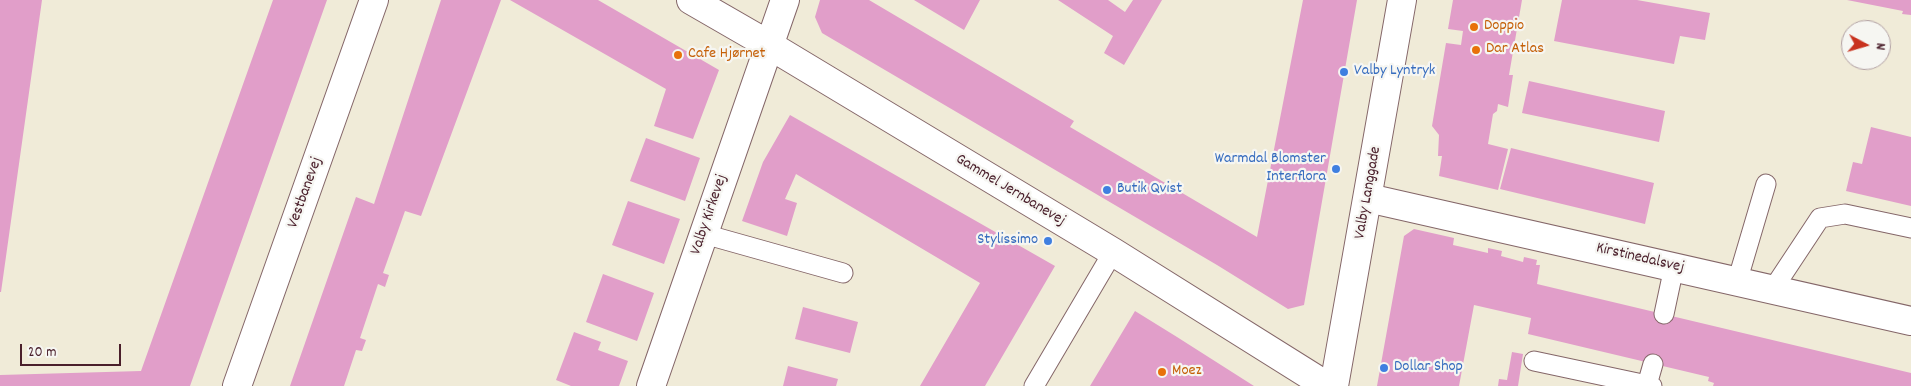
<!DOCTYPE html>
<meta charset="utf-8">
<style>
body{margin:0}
#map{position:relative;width:1911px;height:386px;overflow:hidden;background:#f0ebd8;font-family:Dekko,sans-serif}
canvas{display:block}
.north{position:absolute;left:1841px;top:20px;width:50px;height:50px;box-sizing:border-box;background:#f6f6f2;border:1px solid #b1a0a2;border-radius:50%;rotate:96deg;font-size:14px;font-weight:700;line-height:20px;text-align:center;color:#4a1f2b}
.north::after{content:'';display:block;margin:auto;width:18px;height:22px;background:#c8321e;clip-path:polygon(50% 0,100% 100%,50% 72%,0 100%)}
.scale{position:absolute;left:20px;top:344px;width:101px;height:22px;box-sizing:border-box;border:2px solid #4a1f2b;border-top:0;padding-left:6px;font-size:15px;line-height:18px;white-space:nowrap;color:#4a1f2b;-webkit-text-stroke:4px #f6f6f2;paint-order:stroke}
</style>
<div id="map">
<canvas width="1911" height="386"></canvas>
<div class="north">N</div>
<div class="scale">20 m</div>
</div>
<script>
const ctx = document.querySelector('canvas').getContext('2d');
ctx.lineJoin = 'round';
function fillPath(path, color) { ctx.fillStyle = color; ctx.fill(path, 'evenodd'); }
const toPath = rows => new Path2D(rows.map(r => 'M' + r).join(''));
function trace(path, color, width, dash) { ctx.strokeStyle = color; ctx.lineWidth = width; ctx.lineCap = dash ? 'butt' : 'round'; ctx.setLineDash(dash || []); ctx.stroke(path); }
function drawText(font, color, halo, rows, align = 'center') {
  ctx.font = font + ' Dekko,sans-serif'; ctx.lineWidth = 4.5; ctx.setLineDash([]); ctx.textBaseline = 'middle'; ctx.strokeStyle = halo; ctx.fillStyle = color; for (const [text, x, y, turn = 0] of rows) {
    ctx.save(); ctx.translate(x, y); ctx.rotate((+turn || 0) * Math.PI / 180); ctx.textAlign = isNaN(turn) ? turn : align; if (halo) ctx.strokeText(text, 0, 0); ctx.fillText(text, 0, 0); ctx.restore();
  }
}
fillPath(toPath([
 [0,0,42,0,1,292,0,292],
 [273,0,327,0,190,386,0,386,0,375,141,371],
 [441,0,501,0,421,216,405,211,383,273,389,275,385,287,378,284,360,338,366,340,362,351,356,350,344,386,290,386,356,197,374,204],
 [510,0,598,0,719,70,693,139,654,126,666,89],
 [820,0,869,0,1074,121,1070,127,1257,237,1303,0,1357,0,1304,305,1288,309,1217,265,822,33,815,17],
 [914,0,980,0,964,30],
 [1058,0,1108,0,1125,12,1133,0,1162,0,1124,65,1104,53,1113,36],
 [1453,0,1522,0,1509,75,1513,75,1508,107,1498,104,1497,111,1493,114,1488,144,1508,149,1498,190,1439,176,1442,156,1438,156,1439,135,1432,126,1437,96,1446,43,1461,45,1463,31,1448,29],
 [1562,0,1637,0,1710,13,1705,40,1680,36,1674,64,1554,41],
 [1847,0,1911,0,1911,15,1902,14,1903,11],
 [1529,81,1665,111,1659,142,1522,113],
 [790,115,1055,266,985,386,920,386,980,283,796,174,785,199,797,203,787,236,742,221,763,162],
 [1871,127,1911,137,1911,206,1846,191,1853,162,1862,164],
 [646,138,700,158,685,201,630,181],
 [1511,148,1654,183,1645,224,1500,189],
 [628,201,680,219,664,264,612,245],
 [1414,229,1454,238,1453,245,1488,253,1488,248,1502,251,1501,256,1523,262,1524,257,1537,260,1536,265,1540,265,1537,284,1911,373,1911,386,1713,386,1714,383,1708,381,1709,377,1528,334,1531,318,1474,305,1459,386,1377,386,1404,236],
 [603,274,654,293,637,341,586,322],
 [803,307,858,322,850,353,795,339],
 [1135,311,1177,337,1254,386,1090,386],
 [574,332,601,342,598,350,628,361,619,386,571,386,556,380],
 [1512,352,1523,354,1518,386,1498,386,1499,379,1507,380],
 [788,366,838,379,836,386,783,386]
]), '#e19ec9');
const service = toPath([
 [704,234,843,273],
 [1737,282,1766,184],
 [1773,289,1820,218,1845,214,1911,228],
 [1664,314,1674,267],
 [1534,361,1647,385],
 [1034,386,1113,252],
 [1652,386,1647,385,1653,364]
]);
const minor = toPath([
 [691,0,769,45,1113,252,1327,386],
 [1368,198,1911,321],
 [237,386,374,0],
 [651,386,785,0]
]);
const tertiary = toPath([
 [1334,386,1402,0]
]);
trace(service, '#846668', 21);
trace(minor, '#846668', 30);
trace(tertiary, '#846668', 30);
trace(service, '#fff', 19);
trace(minor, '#fff', 28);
trace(tertiary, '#fff', 28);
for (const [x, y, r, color] of [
 [1474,27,5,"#e8710a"],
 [1476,50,5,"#e8710a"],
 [678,55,5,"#e8710a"],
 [1344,72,5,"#3f7fe0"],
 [1336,169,5,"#3f7fe0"],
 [1107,190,5,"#3f7fe0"],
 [1048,241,5,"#3f7fe0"],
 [1384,368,5,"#3f7fe0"],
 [1162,372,5,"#e8710a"]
]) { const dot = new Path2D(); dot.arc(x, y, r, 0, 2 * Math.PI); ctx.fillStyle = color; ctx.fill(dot); trace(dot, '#f6f6f2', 2); }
drawText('16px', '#c56008', '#f6f6f2', [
 ["Doppio",1484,27],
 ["Dar Atlas",1486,50],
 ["Cafe Hjørnet",688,55],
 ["Moez",1172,372]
], 'left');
drawText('16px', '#366cbe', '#f6f6f2', [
 ["Valby Lyntryk",1354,72],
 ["Warmdal Blomster",1326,160,"right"],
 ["Interflora",1326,178,"right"],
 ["Butik Qvist",1117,190],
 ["Stylissimo",1038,241,"right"],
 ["Dollar Shop",1394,368]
], 'left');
drawText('16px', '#4a1f2b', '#f6f6f2', [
 ["Gammel Jernbanevej",1010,191,31],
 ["Vestbanevej",306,193,-70],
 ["Valby Langgade",1369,193,-80],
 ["Valby Kirkevej",710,215,-71],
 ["Kirstinedalsvej",1640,259,13]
]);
</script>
